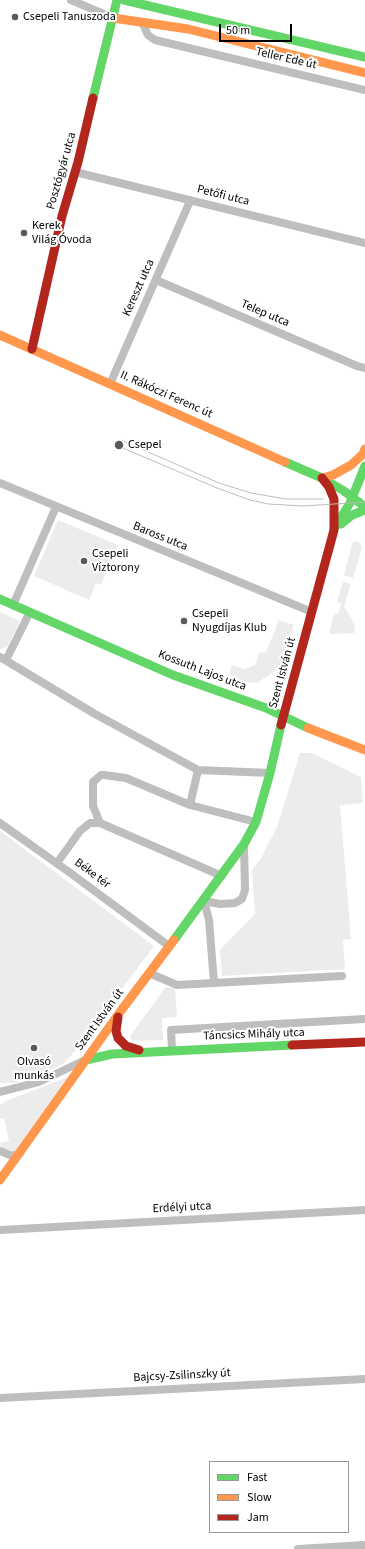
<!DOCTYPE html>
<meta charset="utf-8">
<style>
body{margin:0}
#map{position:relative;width:365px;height:1549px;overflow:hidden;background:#fff;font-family:"Source Sans 3",sans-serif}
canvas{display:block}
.legend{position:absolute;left:209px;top:1461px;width:140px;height:72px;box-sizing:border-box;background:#fff;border:1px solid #999;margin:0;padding:5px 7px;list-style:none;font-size:12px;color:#000}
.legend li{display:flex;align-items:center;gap:8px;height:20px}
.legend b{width:20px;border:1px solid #999}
.scale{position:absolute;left:219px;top:24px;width:73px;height:18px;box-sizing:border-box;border:2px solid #000;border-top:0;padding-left:5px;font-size:12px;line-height:14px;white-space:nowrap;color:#000;-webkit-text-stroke:3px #fff;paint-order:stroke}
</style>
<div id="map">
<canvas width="365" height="1549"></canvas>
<ul class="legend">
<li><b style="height:5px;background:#63d668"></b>Fast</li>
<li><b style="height:5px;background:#ff974d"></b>Slow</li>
<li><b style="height:5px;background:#b3261e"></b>Jam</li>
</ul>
<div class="scale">50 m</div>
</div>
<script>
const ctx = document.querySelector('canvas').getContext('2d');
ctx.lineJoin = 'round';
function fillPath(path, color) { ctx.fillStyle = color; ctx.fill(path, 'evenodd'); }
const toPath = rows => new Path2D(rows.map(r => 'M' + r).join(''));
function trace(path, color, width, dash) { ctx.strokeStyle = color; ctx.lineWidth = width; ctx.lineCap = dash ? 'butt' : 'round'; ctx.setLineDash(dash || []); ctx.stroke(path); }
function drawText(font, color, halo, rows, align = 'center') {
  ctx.font = font + ' "Source Sans 3",sans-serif'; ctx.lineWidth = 4; ctx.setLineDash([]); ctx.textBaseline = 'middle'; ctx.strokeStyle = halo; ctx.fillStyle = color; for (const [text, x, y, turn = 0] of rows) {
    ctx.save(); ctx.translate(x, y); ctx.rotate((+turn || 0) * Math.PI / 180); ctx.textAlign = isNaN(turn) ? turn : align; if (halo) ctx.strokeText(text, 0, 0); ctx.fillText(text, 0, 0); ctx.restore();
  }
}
fillPath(toPath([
 [58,520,118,545,116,551,108,549,105,555,113,558,101,585,96,583,89,600,34,576],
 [353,541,361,543,362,548,353,578,344,575],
 [343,581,351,584,344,606,355,625,354,633,329,634,334,614,338,614,341,603,337,602],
 [0,612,20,621,7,647,0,649],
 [279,620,294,625,279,668,257,683,247,682,229,675,232,665,244,669,255,665,259,653,266,652],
 [300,753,312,753,361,777,363,803,340,805,351,939,343,940,345,969,222,976,220,950,255,914,252,870,261,858,277,827],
 [0,831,154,946,77,1049,63,1064,47,1071,14,1083,0,1083],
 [175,987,177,1017,162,1018,163,1040,132,1041,130,1036,165,988],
 [68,1077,14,1152,7,1152,1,1147,0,1143,9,1141,4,1118,0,1119,0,1105,6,1101]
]), '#ececec');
trace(toPath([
 [71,0,113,18],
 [142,22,148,35,155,40,365,90],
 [75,172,365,243],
 [156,280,357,366,365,368],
 [110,384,190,201],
 [0,483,312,612],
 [13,605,56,507],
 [0,657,95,714,198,770,190,805],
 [6,660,30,612],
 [198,770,270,773],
 [0,823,69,872,169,946],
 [100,823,93,806,93,782,101,775,104,775,126,778,190,805,256,822],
 [57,863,80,831,90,823,100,823,222,876],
 [149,973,177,985,342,976],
 [214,983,209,920,204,901,220,904,235,903,242,899,245,890,244,844],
 [172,1050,171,1030,365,1019],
 [0,1092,39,1082,85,1060],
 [0,1151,12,1156,20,1153],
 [0,1230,365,1210],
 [0,1398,365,1379],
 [298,1549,365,1545]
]), '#bebebe', 8);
trace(toPath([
 [124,0,365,57],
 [93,98,117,0],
 [285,462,322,478,344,491,365,507],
 [341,524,352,515,365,510],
 [334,529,350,503,365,466],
 [0,599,173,675,266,708,308,728],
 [174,940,244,844,256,822,270,773,281,725],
 [86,1060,112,1054,292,1045]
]), '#63d668', 9);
trace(toPath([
 [113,18,188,29,365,73],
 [0,335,285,462],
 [322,478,333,475,351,465,363,454,365,449],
 [308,728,365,750],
 [0,1180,120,1012,174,940]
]), '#ff974d', 9);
trace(toPath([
 [32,349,62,216,78,162,93,98],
 [281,725,334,530,334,499,329,487,322,478],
 [118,1017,116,1031,118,1038,126,1046,139,1050],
 [292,1045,365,1042]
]), '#b3261e', 9);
trace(toPath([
 [121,440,219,483,251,493,286,499,323,499],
 [118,446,217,488,250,500,268,504,303,506,365,502]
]), '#bebebe', 1);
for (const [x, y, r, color] of [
 [15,17,4,"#595959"],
 [24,233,4,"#595959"],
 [119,445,5,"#595959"],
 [84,561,4,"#595959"],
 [184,621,4,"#595959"],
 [34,1048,4,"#595959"]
]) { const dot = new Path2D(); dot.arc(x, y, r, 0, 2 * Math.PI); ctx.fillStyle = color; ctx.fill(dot); trace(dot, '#fff', 1.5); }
drawText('12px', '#000', '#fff', [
 ["Csepeli Tanuszoda",23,17],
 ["Kerek",32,226],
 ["Világ Óvoda",32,240],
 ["Csepel",128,445],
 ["Csepeli",92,554],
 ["Víztorony",92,568],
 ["Csepeli",192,614],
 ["Nyugdíjas Klub",192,628],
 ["Olvasó",34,1062,"center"],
 ["munkás",34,1076,"center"]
], 'left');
drawText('12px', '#000', '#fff', [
 ["Teller Ede út",286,59,13],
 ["Posztógyár utca",62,171,-74],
 ["Petőfi utca",223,196,14],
 ["Kereszt utca",139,288,-66],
 ["Telep utca",265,314,23],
 ["II. Rákóczi Ferenc út",166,395,24],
 ["Baross utca",160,537,22],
 ["Kossuth Lajos utca",202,671,21],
 ["Szent István út",283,673,-75],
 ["Béke tér",92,874,37],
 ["Szent István út",100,1020,-54],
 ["Táncsics Mihály utca",254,1035,-2],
 ["Erdélyi utca",182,1208,-3],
 ["Bajcsy-Zsilinszky út",182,1376,-3]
]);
</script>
